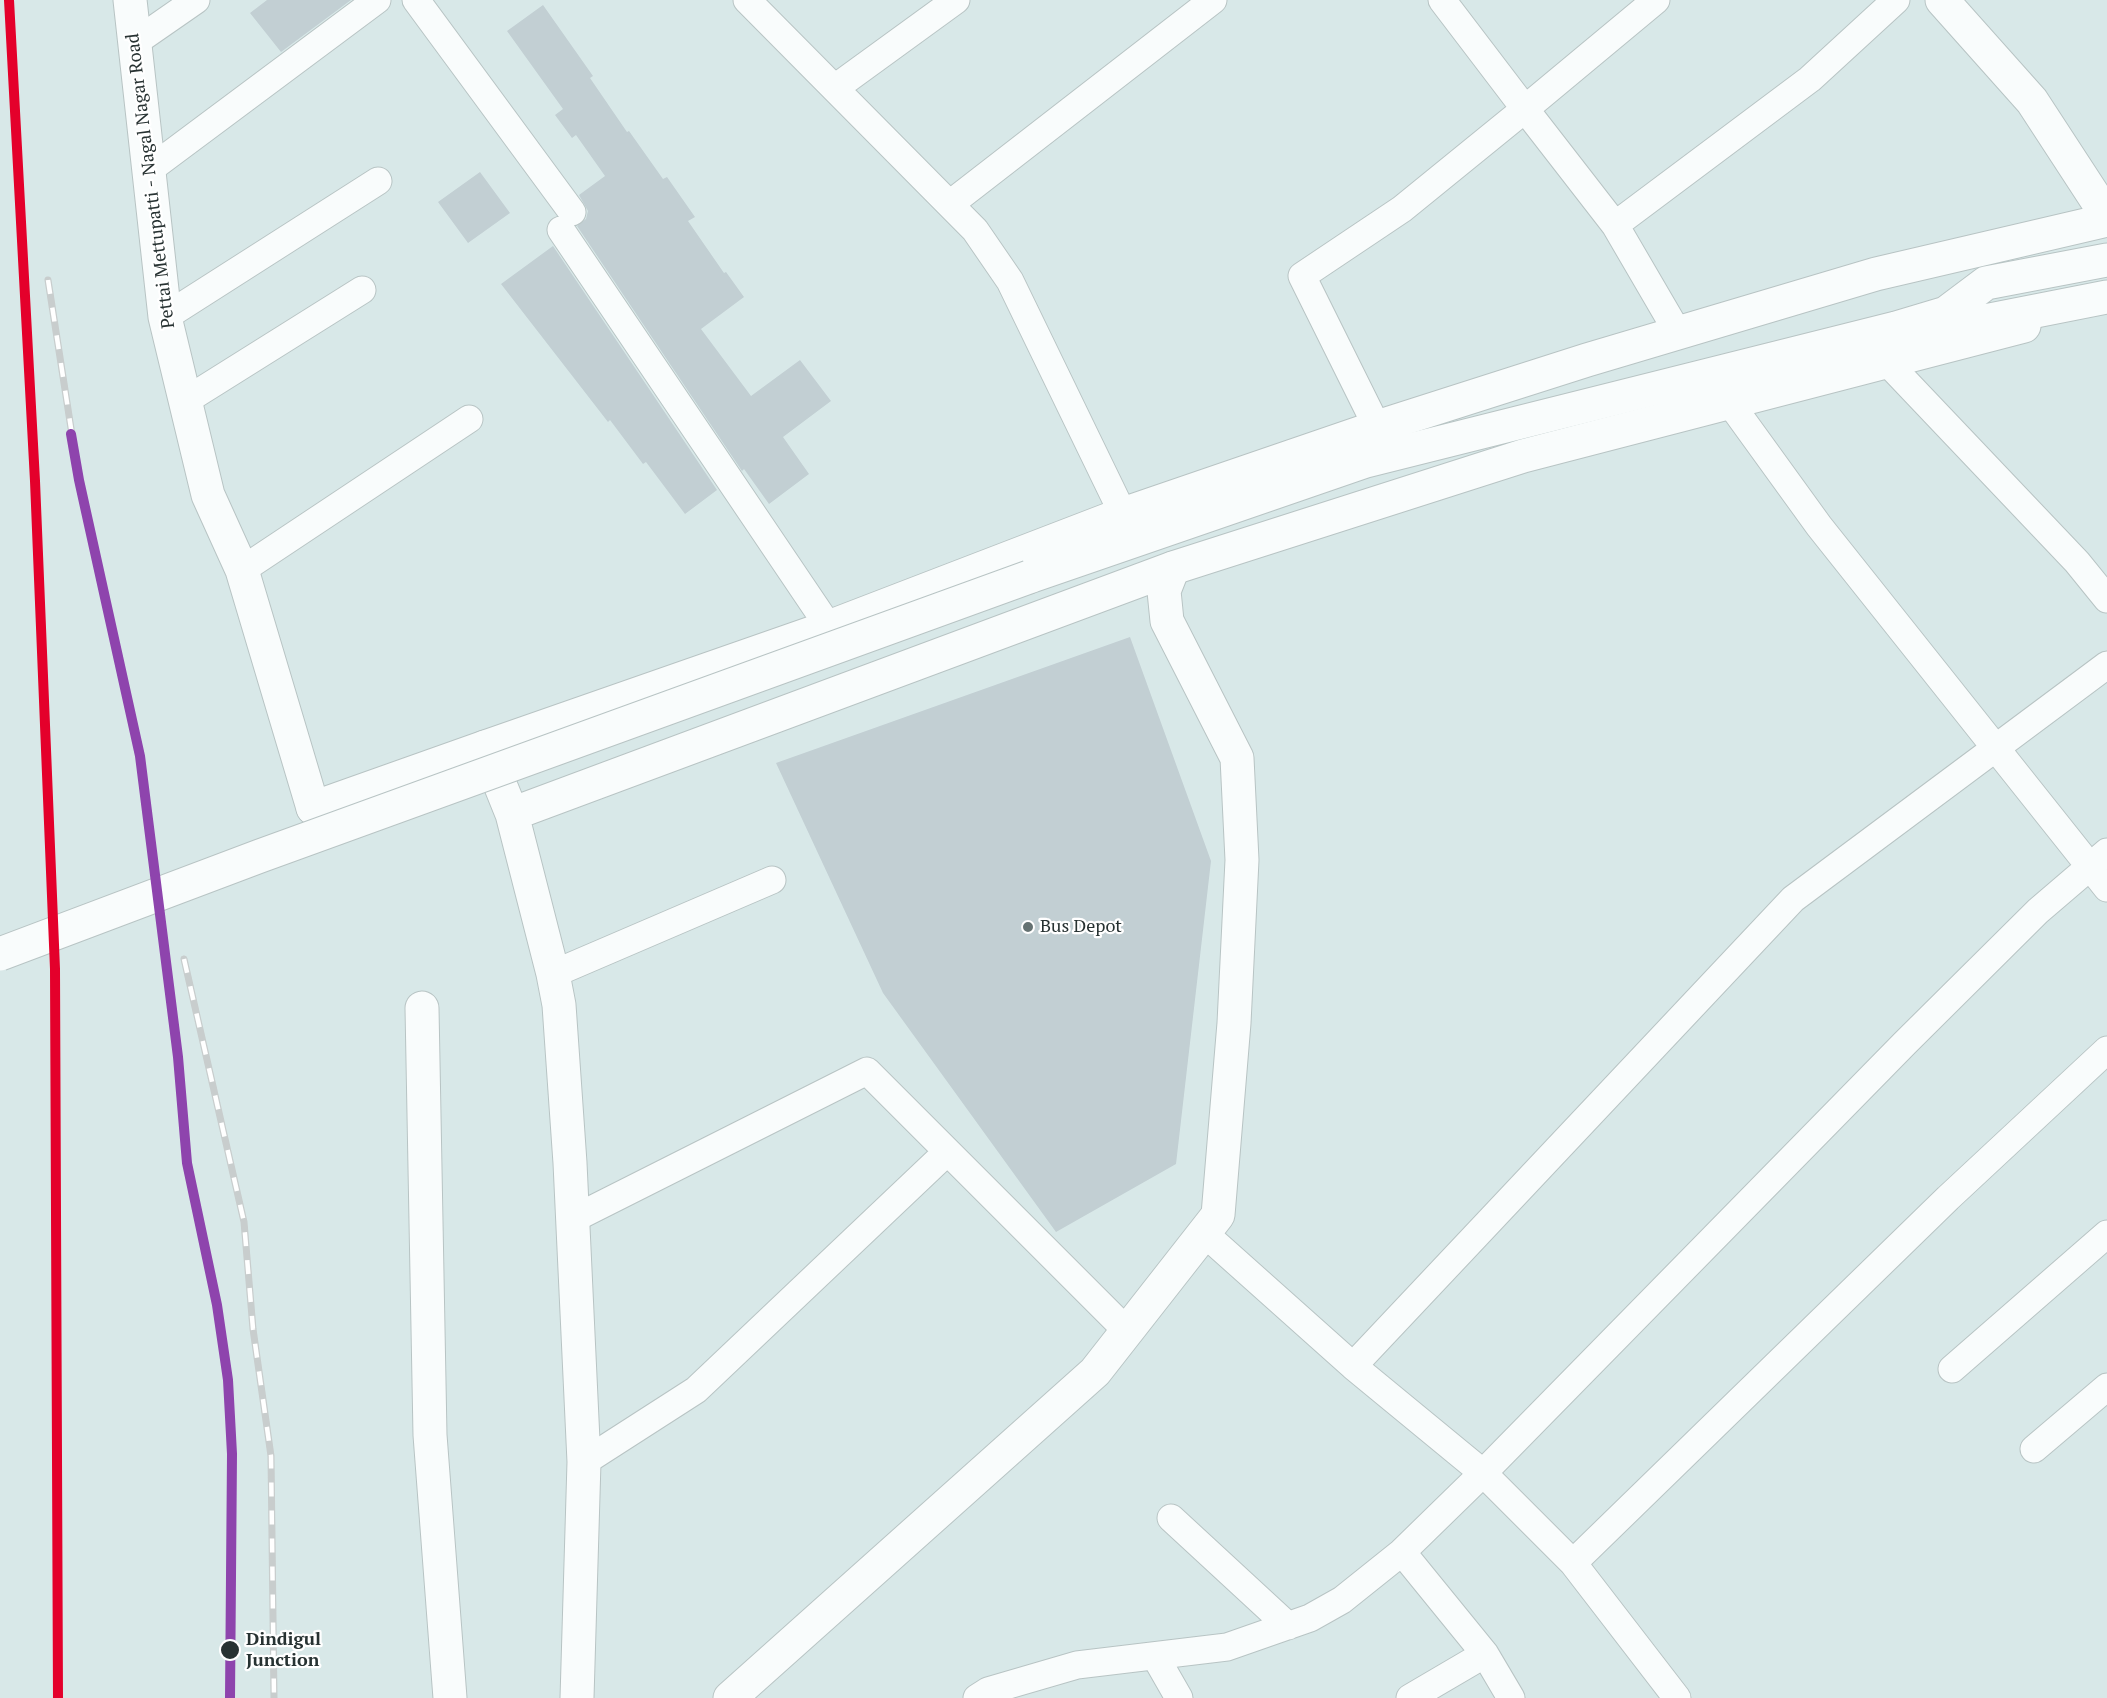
<!DOCTYPE html>
<style>
body{margin:0}
canvas{display:block;background:#d8e8e8}
</style>
<canvas width="2107" height="1698"></canvas>
<script>
const ctx = document.querySelector('canvas').getContext('2d');
ctx.lineJoin = 'round';
function fillPath(path, color) { ctx.fillStyle = color; ctx.fill(path, 'evenodd'); }
const toPath = rows => new Path2D(rows.map(r => 'M' + r).join(''));
function trace(path, color, width, dash) { ctx.strokeStyle = color; ctx.lineWidth = width; ctx.lineCap = dash ? 'butt' : 'round'; ctx.setLineDash(dash || []); ctx.stroke(path); }
function drawText(font, color, halo, rows, align = 'center') {
  ctx.font = font + ' "PT Serif",serif'; ctx.lineWidth = 4.5; ctx.setLineDash([]); ctx.textBaseline = 'middle'; ctx.strokeStyle = halo; ctx.fillStyle = color; for (const [text, x, y, turn = 0] of rows) {
    ctx.save(); ctx.translate(x, y); ctx.rotate((+turn || 0) * Math.PI / 180); ctx.textAlign = isNaN(turn) ? turn : align; if (halo) ctx.strokeText(text, 0, 0); ctx.fillText(text, 0, 0); ctx.restore();
  }
}
fillPath(toPath([
 [267,0,351,0,281,52,250,13],
 [543,5,593,76,590,78,627,132,629,131,663,179,667,177,695,217,688,221,724,273,726,272,744,297,701,329,751,396,800,360,831,401,783,437,809,474,769,504,744,469,742,471,577,226,586,219,588,211,579,195,605,176,576,135,572,138,555,115,563,109,507,31],
 [480,172,510,213,468,243,438,202],
 [553,246,717,490,685,514,646,462,643,464,610,420,608,422,501,284],
 [1130,637,1211,861,1176,1164,1056,1232,883,993,776,763]
]), '#c2cfd3');
const minor = toPath([
 [416,0,572,212],
 [747,0,975,230,1010,281,1123,514],
 [1656,0,1525,109,1615,225,1678,333],
 [134,43,196,0],
 [835,88,956,0],
 [149,170,377,0],
 [950,204,1213,0],
 [1615,225,1810,79,1896,0],
 [561,230,829,627],
 [165,317,378,181],
 [1886,361,2077,562,2107,599],
 [185,401,362,290],
 [1730,403,1819,526,2107,888],
 [1377,427,1302,276,1402,209,1525,109,1442,0],
 [242,570,469,419],
 [553,974,772,880],
 [573,1219,867,1071,1127,1331],
 [1204,1233,1353,1366,1483,1473,1905,1043,2038,911,2107,852],
 [1353,1366,1793,899,2107,665],
 [1952,1369,2107,1234],
 [2034,1449,2107,1387],
 [584,1462,696,1390,947,1152],
 [1171,1518,1288,1626],
 [1573,1563,1948,1198,2107,1050],
 [1155,1656,1179,1698],
 [977,1698,988,1691,1077,1665,1227,1647,1310,1618,1342,1600,1402,1552],
 [1410,1698,1485,1654],
 [1511,1698,1485,1654,1402,1552,1483,1473,1573,1563,1677,1698]
]);
const tertiary = toPath([
 [1942,0,2032,101,2107,216],
 [313,808,485,747],
 [422,1008,430,1435,450,1698],
 [730,1698,1095,1372,1218,1215,1234,1023,1242,860,1237,758,1167,621,1164,591,1173,568]
]);
const secondary = toPath([
 [130,0,165,317,208,495,242,570,313,808],
 [512,814,1173,568,1523,456,2024,326],
 [577,1698,584,1462,570,1163,559,1005,553,974,512,814,485,747,829,627,1123,514,1377,427,1587,360,1876,274,2107,220]
]);
const trunk = toPath([
 [1946,313,1985,321,2107,297],
 [1029,577,1366,461,1896,328,1946,313,1986,283,2107,260]
]);
trace(minor, '#b8c4c4', 29);
trace(tertiary, '#b8c4c4', 35);
trace(secondary, '#b8c4c4', 35);
trace(trunk, '#b8c4c4', 35);
trace(minor, '#f9fcfc', 27);
trace(tertiary, '#f9fcfc', 33);
trace(secondary, '#f9fcfc', 33);
trace(trunk, '#f9fcfc', 33);
const rail = toPath([
 [48,280,79,480,140,756,178,1057,187,1163,217,1305,228,1380,232,1454,230,1698],
 [184,959,244,1222,253,1329,271,1456,274,1698]
]);
trace(rail, '#c8cdcd', 7);
trace(rail, '#fff', 4.5, [14]);
const trunkBridge = toPath([
 [0,954,260,856,1029,577]
]);
trace(trunkBridge, '#b8c4c4', 35, []);
trace(trunkBridge, '#f9fcfc', 33);
trace(toPath([
 [9,0,35,481,55,969,58,1698]
]), '#e4002b', 10);
trace(toPath([
 [71,434,79,480,140,756,178,1057,187,1163,217,1305,228,1380,232,1454,230,1698]
]), '#8e44ad', 10);
for (const [x, y, r, color] of [
 [1028,927,6,"#657272"],
 [230,1650,10,"#273232"]
]) { const dot = new Path2D(); dot.arc(x, y, r, 0, 2 * Math.PI); ctx.fillStyle = color; ctx.fill(dot); trace(dot, '#fff', 2); }
drawText('18px', '#273232', '#fff', [
 ["Pettai Mettupatti - Nagal Nagar Road",151,181,-97]
]);
drawText('18px', '#273232', '#fff', [
 ["Bus Depot",1040,927]
], 'left');
drawText('bold 18px', '#273232', '#fff', [
 ["Dindigul",246,1640],
 ["Junction",246,1661]
], 'left');
</script>
